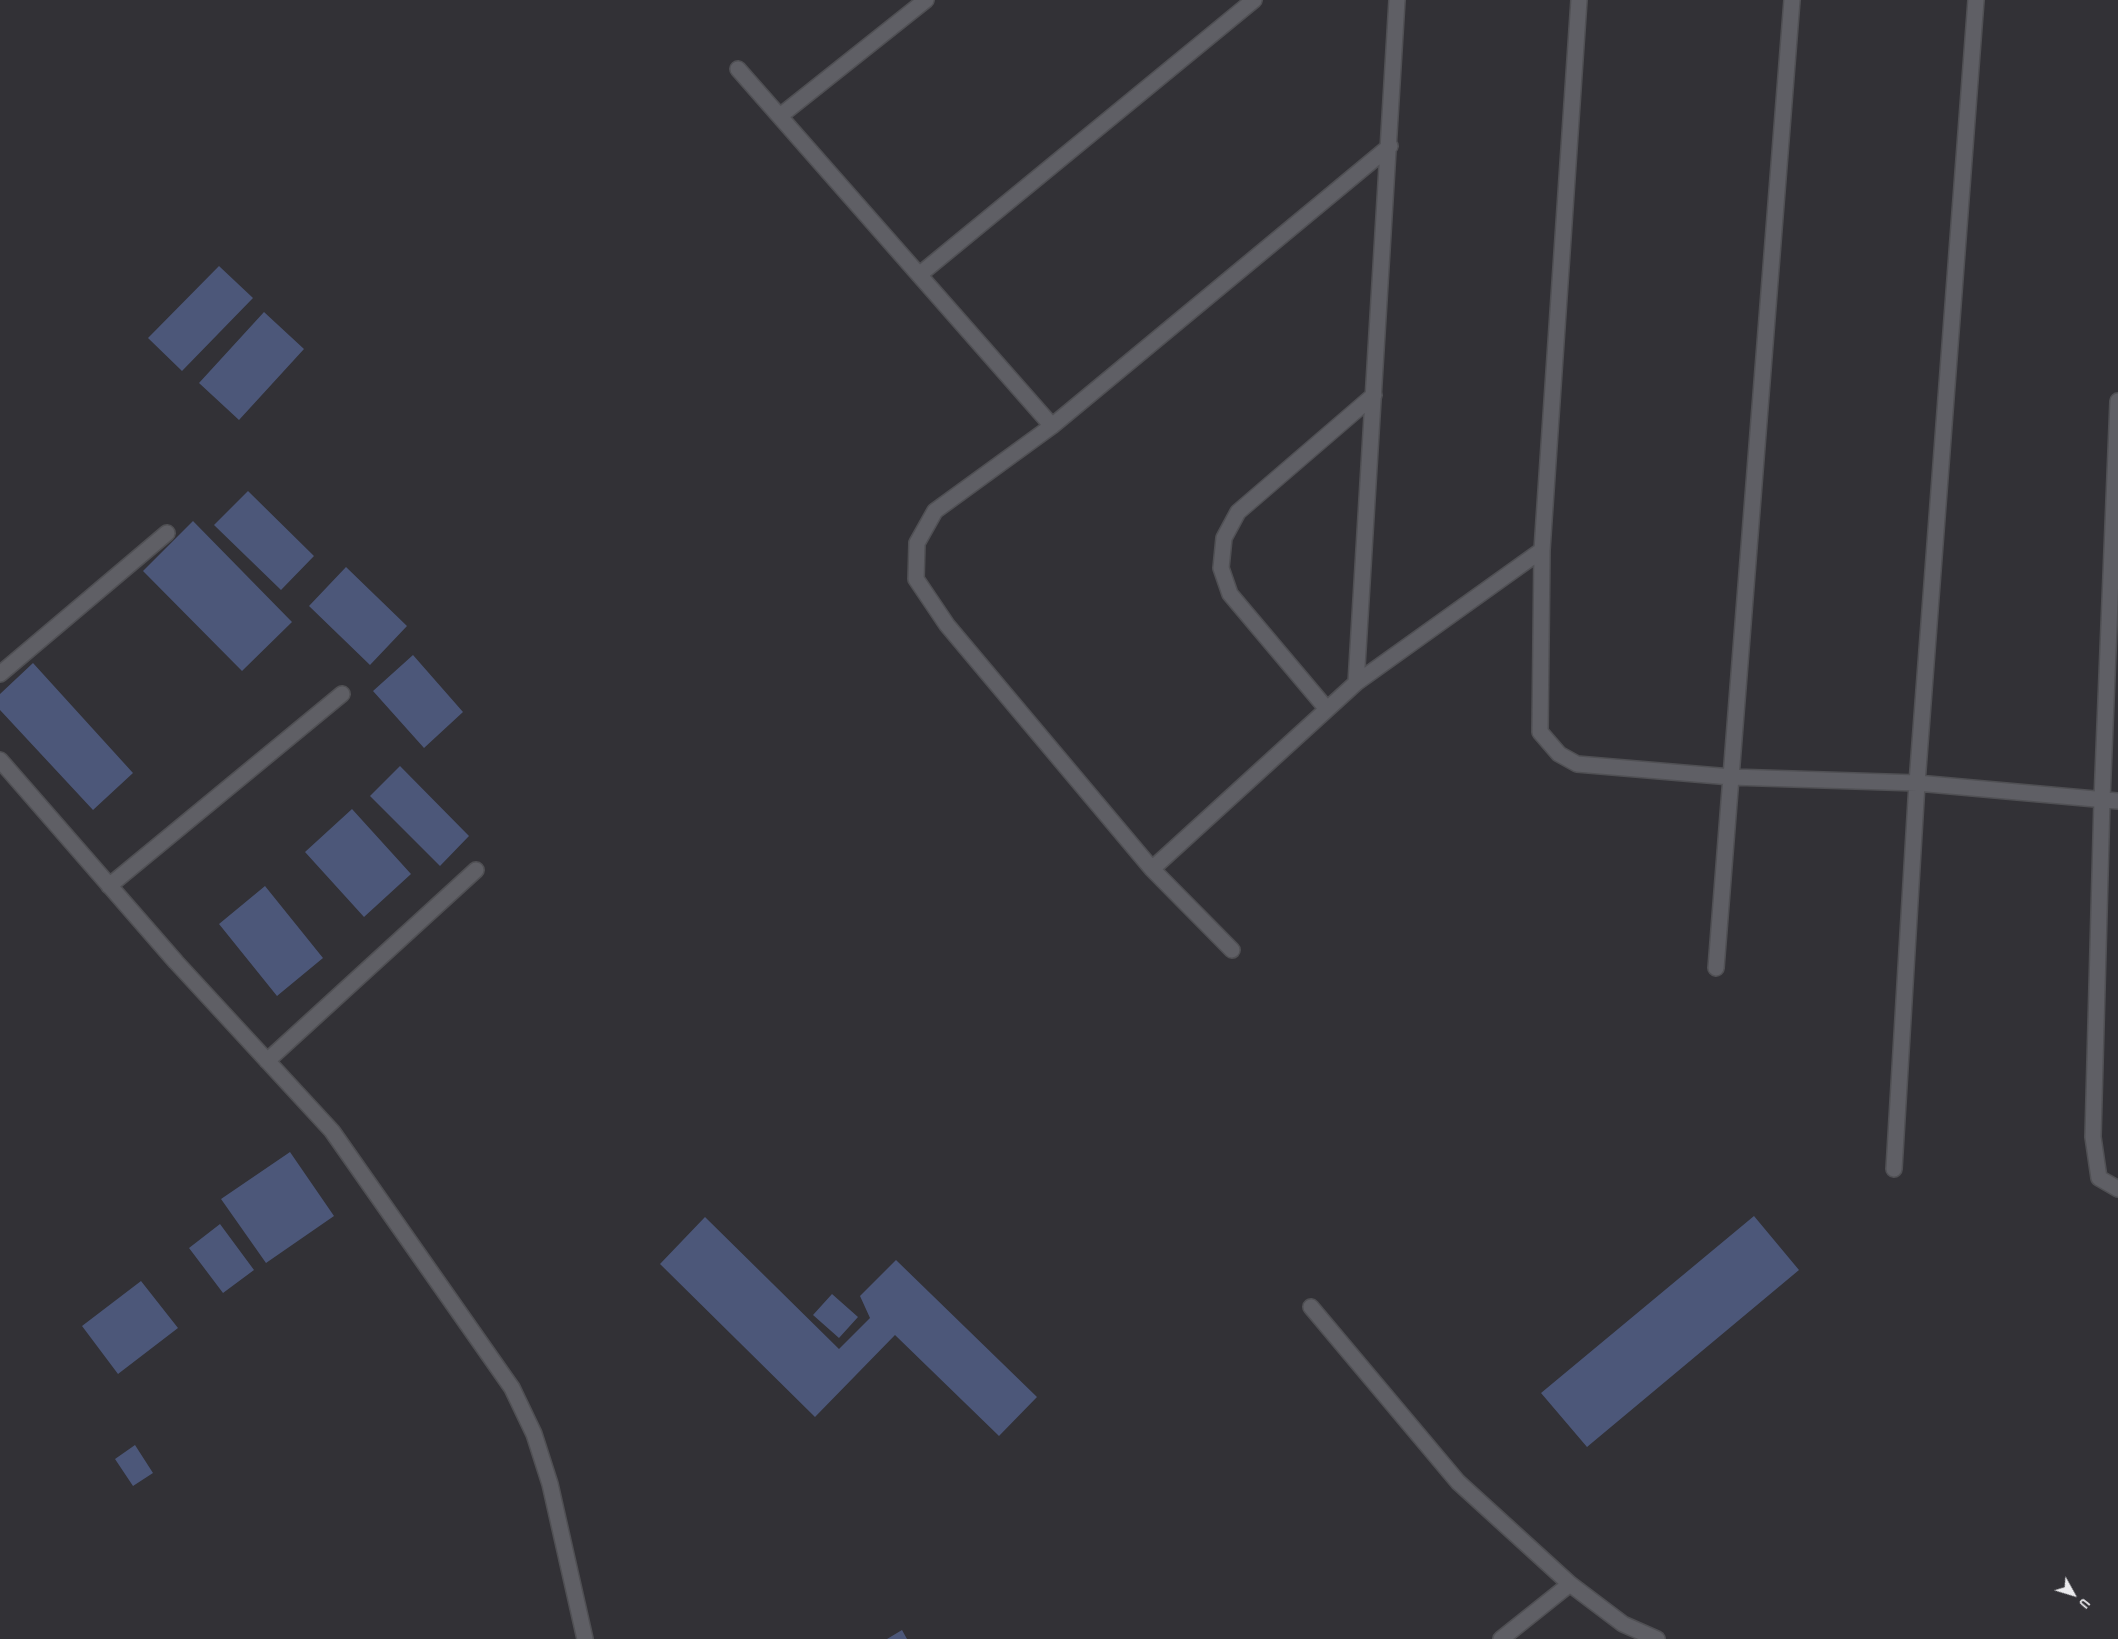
<!DOCTYPE html>
<style>
body{margin:0}
#map{position:relative;width:2118px;height:1639px;overflow:hidden;background:#323136;font-family:"PT Sans Narrow",sans-serif}
canvas{display:block}
.north{position:absolute;left:2048px;top:1569px;width:50px;height:50px;-webkit-text-stroke:4px #323136;paint-order:stroke;rotate:129deg;font-size:14px;font-weight:700;line-height:20px;text-align:center;color:#ebebee}
.north::after{content:'';display:block;margin:auto;width:18px;height:22px;background:#ebebee;clip-path:polygon(50% 0,100% 100%,50% 72%,0 100%)}
</style>
<div id="map">
<canvas width="2118" height="1639"></canvas>
<div class="north">U</div>
</div>
<script>
const ctx = document.querySelector('canvas').getContext('2d');
ctx.lineJoin = 'round';
function fillPath(path, color) { ctx.fillStyle = color; ctx.fill(path, 'evenodd'); }
const toPath = rows => new Path2D(rows.map(r => 'M' + r).join(''));
function trace(path, color, width, dash) { ctx.strokeStyle = color; ctx.lineWidth = width; ctx.lineCap = dash ? 'butt' : 'round'; ctx.setLineDash(dash || []); ctx.stroke(path); }
fillPath(toPath([
 [219,266,253,298,182,371,148,338],
 [264,312,304,349,239,420,199,383],
 [248,491,314,556,281,590,214,525],
 [193,521,292,622,242,671,143,571],
 [346,567,407,626,370,665,309,606],
 [413,655,463,712,424,748,373,691],
 [33,663,133,773,93,810,0,710,0,694],
 [400,766,469,836,440,866,370,796],
 [352,809,411,874,364,917,305,852],
 [265,886,323,958,277,996,219,924],
 [290,1152,334,1216,266,1263,221,1199],
 [1754,1216,1799,1270,1587,1447,1541,1393],
 [705,1217,839,1349,870,1318,860,1296,896,1260,1037,1397,999,1436,895,1335,815,1417,660,1264],
 [220,1224,254,1270,223,1293,189,1248],
 [141,1281,178,1328,118,1374,82,1326],
 [832,1294,858,1317,839,1338,813,1315],
 [135,1445,153,1473,133,1486,115,1459],
 [902,1630,907,1639,887,1639]
]), '#4c5779');
const minor = toPath([
 [738,69,1052,426],
 [780,116,926,0],
 [919,275,1254,0],
 [2118,401,2102,800,2093,1137,2099,1178,2118,1189],
 [1542,550,1579,0],
 [0,674,167,533],
 [1356,683,1397,0],
 [1326,708,1230,594,1221,568,1224,538,1238,512,1374,395],
 [0,760,176,962,332,1131,512,1388,534,1434,550,1484,585,1639],
 [1152,869,1356,683,1542,550,1540,732,1559,754,1577,764,1731,777,1917,783,2118,801],
 [109,886,342,694],
 [1232,950,1152,869,947,625,916,579,917,543,935,511,1052,426,1390,146],
 [1716,968,1792,0],
 [267,1061,476,870],
 [1894,1169,1917,783,1976,0],
 [1311,1307,1458,1482,1570,1584],
 [1501,1639,1570,1584,1623,1624,1657,1639]
]);
trace(minor, '#505054', 18);
trace(minor, '#5f5f65', 15);
</script>
